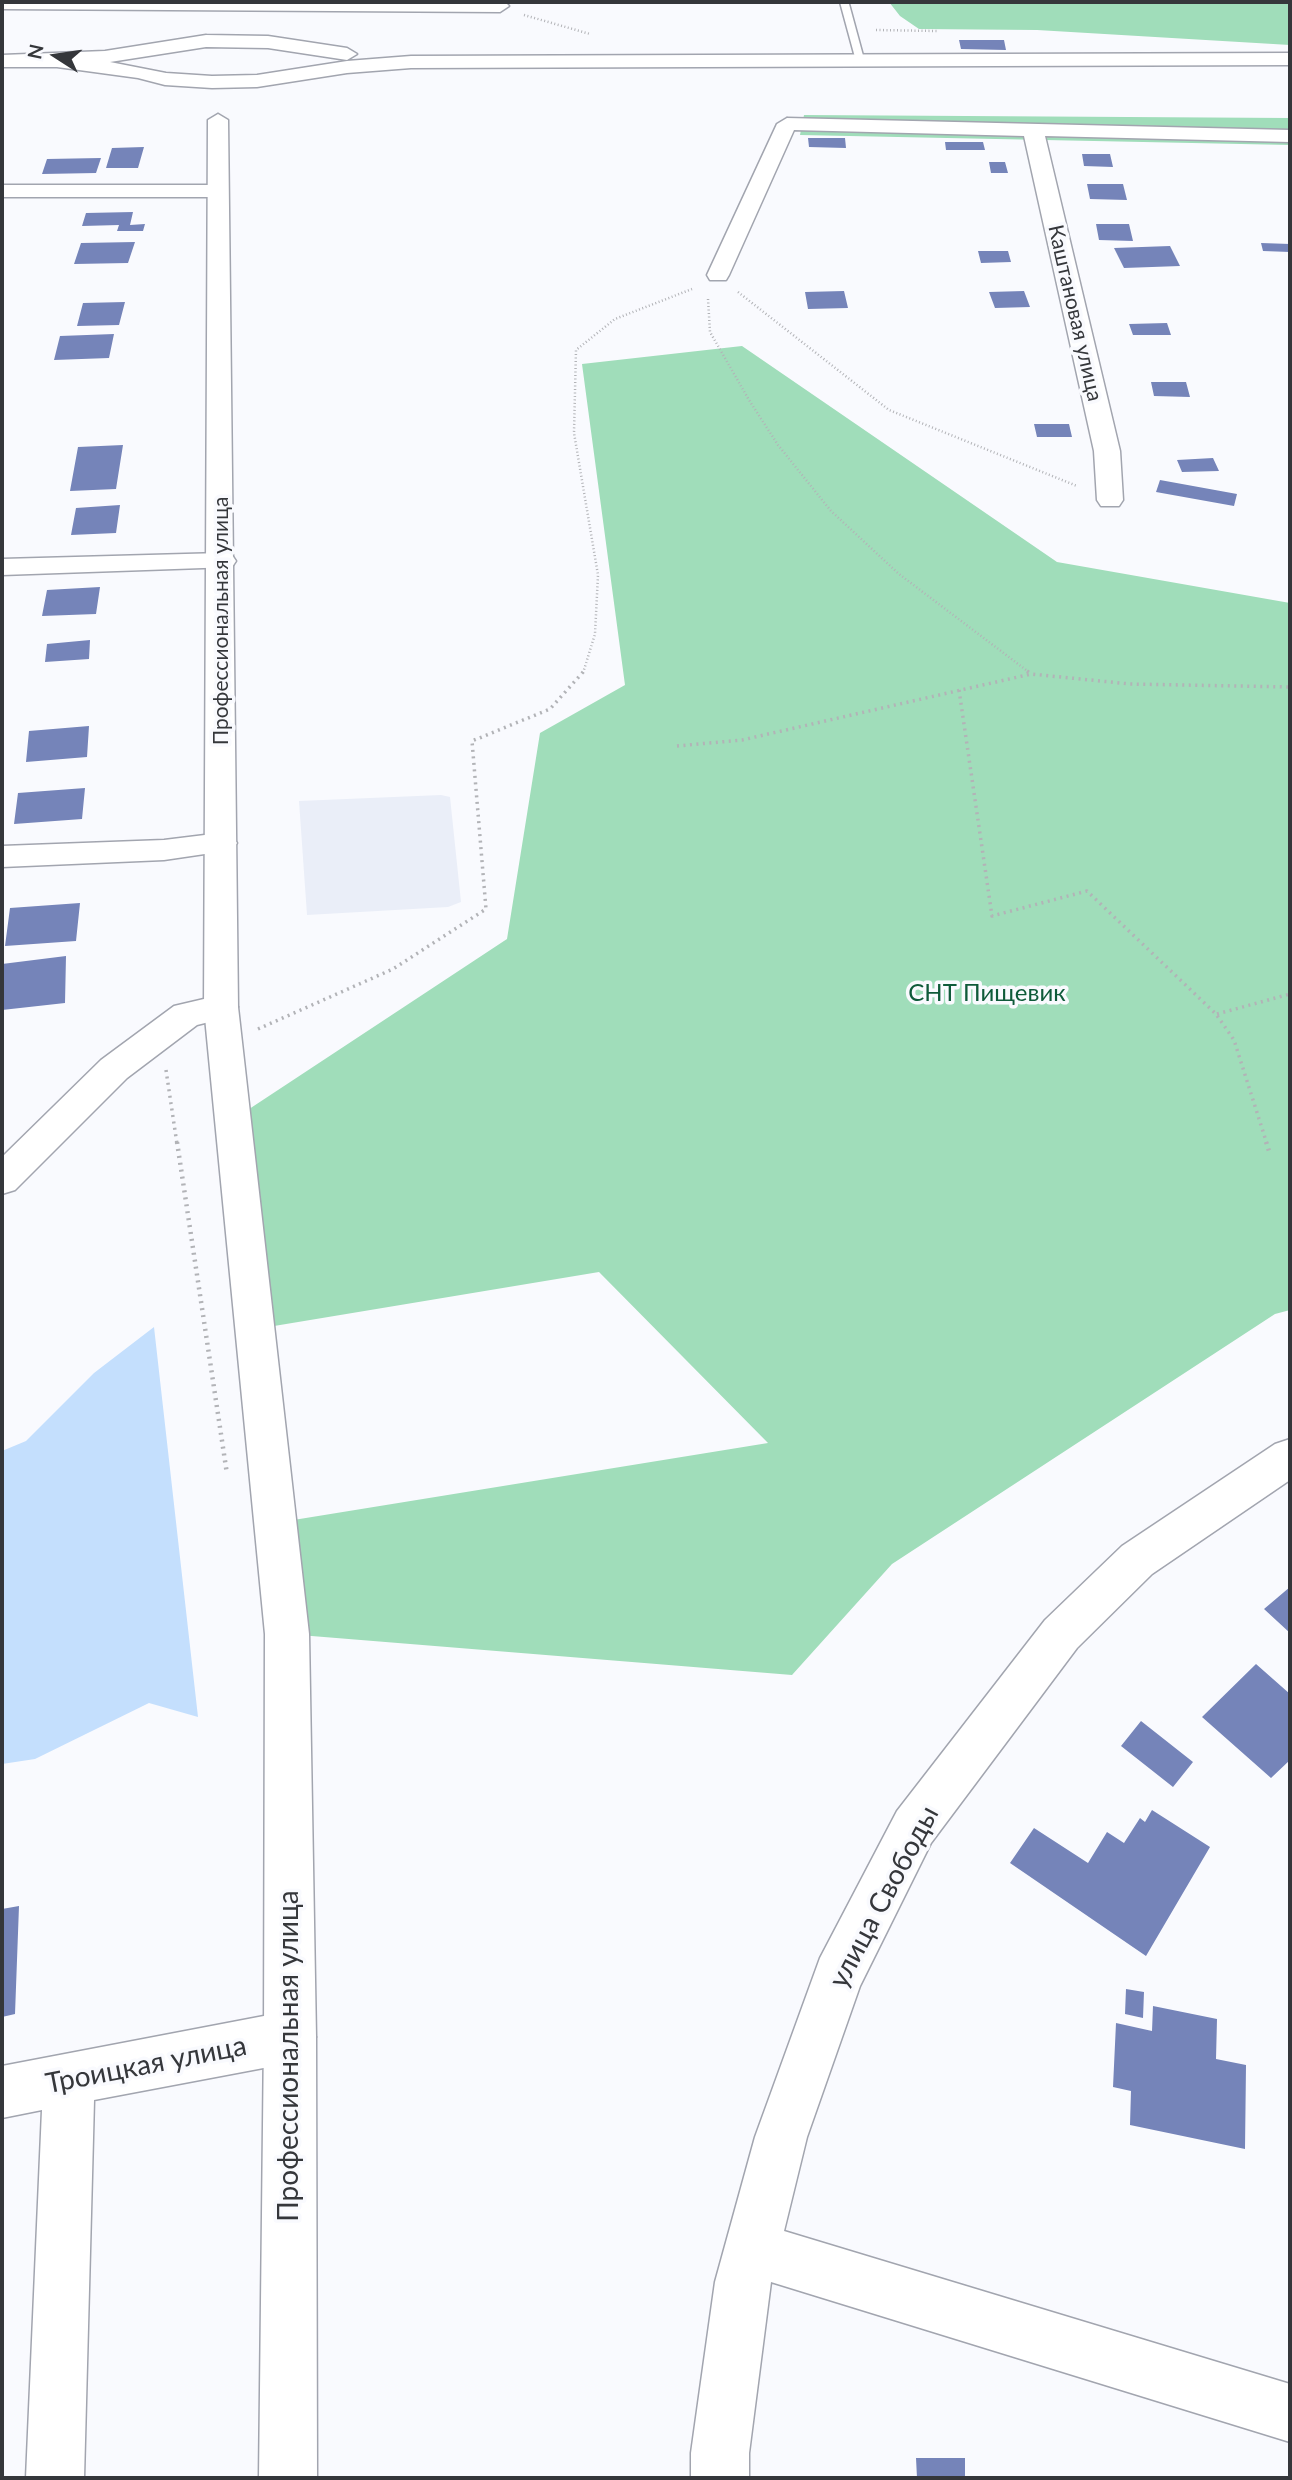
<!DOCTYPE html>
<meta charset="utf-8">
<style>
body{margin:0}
#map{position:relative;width:1292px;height:2480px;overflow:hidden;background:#f9fafe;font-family:Lato,sans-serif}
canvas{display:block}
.frame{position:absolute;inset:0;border:4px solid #35373b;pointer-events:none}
.north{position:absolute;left:21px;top:21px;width:70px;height:70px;-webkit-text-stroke:5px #f9fafe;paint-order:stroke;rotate:282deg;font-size:19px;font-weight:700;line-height:28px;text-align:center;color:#35373b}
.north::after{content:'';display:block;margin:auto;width:24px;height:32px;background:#35373b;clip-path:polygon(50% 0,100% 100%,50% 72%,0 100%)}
</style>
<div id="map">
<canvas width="1292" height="2480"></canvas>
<div class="frame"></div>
<div class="north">N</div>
</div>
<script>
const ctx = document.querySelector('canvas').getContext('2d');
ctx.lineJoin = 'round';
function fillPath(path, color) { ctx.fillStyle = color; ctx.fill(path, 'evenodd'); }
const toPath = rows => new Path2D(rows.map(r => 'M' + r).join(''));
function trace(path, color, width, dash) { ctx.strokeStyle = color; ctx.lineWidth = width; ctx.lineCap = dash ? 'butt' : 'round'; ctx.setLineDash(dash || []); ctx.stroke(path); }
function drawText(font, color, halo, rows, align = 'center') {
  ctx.font = font + ' Lato,sans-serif'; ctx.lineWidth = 7; ctx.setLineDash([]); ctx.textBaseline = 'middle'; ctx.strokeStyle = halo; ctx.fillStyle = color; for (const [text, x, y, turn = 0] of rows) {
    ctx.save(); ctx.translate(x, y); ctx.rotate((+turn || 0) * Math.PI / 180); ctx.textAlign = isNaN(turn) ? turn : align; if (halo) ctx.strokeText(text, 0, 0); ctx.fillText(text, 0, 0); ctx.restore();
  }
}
fillPath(toPath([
 [441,795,450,797,461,902,448,907,307,915,299,801]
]), '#eaeef8');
fillPath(toPath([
 [889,2,1290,2,1290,45,1037,30,919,29,900,16],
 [804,115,1290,118,1290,145,800,135],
 [742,346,1057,562,1290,603,1290,1310,1275,1314,892,1564,792,1675,287,1634,275,1523,768,1443,599,1272,256,1329,231,1121,507,939,540,733,625,685,582,364]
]), '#a0ddba');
fillPath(toPath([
 [154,1327,198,1717,149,1703,35,1759,2,1764,2,1451,26,1441,94,1373]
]), '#c4dffd');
fillPath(toPath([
 [959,40,1004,40,1006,50,961,49],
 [808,138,845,138,846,148,809,147],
 [945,142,983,142,985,150,946,150],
 [144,147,138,168,106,168,112,148],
 [1082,154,1110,154,1113,167,1084,166],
 [101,158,96,173,42,174,47,159],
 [989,162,1005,162,1008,173,991,173],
 [1087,184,1123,184,1127,200,1090,199],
 [133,212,130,225,145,224,143,231,117,231,119,225,82,226,86,213],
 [1096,224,1129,224,1133,241,1099,240],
 [135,242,128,263,74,264,81,243],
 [1261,243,1290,244,1290,252,1263,251],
 [1170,246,1180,266,1124,268,1114,248],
 [978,251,1008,251,1011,262,981,263],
 [844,291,848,308,808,309,805,292],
 [1024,291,1030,307,995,308,989,292],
 [125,302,119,325,77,326,83,303],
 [1167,323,1171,335,1133,335,1129,324],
 [114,334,109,358,54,360,60,336],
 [1151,382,1186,382,1190,397,1154,396],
 [1034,424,1069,424,1072,437,1037,437],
 [123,445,116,489,70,491,78,447],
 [1213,458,1219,471,1182,472,1177,460],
 [1160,480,1237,494,1234,506,1156,492],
 [120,505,116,533,71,535,76,508],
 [100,587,96,614,42,616,47,590],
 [90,640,89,659,45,662,47,644],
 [89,726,87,757,26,762,29,731],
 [85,788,82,819,14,824,18,793],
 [80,903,76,941,5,946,10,908],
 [66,956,65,1003,2,1010,2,964],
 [1290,1587,1290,1633,1264,1609],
 [1256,1664,1290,1694,1290,1760,1271,1778,1202,1717],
 [1141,1721,1193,1762,1173,1787,1121,1746],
 [1152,1810,1210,1847,1146,1956,1010,1863,1034,1828,1088,1863,1107,1832,1124,1843,1140,1818,1145,1822],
 [19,1906,15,2014,2,2017,2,1909],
 [1126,1989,1144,1992,1143,2018,1125,2014],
 [1153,2006,1217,2019,1216,2059,1246,2065,1245,2149,1130,2125,1131,2091,1113,2087,1116,2023,1152,2031],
 [916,2458,965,2458,965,2478,917,2478]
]), '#7584b9');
const lane = toPath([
 [840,2,849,4,865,63,856,61,840,2]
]);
const street = toPath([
 [2,2,505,2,509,6,500,12,2,9,2,2],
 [787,118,1290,130,1290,142,1045,136,1120,451,1123,500,1119,506,1101,506,1097,500,1094,451,1024,136,794,130,729,275,726,280,710,280,707,275,777,124,787,118],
 [2,185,216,185,227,191,216,197,2,197,2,185],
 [222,553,232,555,236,561,232,567,2,575,2,559,222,553],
 [221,833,232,836,237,843,232,850,164,860,2,867,2,846,164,840,221,833],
 [221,995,233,998,238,1007,233,1016,197,1025,127,1078,15,1190,2,1194,2,1157,101,1060,174,1006,221,995],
 [1290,1439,1290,1480,1152,1574,1077,1648,931,1843,860,1986,807,2137,784,2231,1290,2384,1290,2442,771,2282,749,2453,749,2478,691,2478,691,2453,715,2282,755,2137,820,1958,897,1811,1045,1620,1122,1546,1275,1444,1290,1439],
 [290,2011,308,2019,316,2037,308,2055,290,2063,94,2100,84,2478,26,2478,42,2110,2,2118,2,2066,290,2011]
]);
const secondary = toPath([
 [206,35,268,36,347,48,357,54,347,60,268,48,206,47,110,62,166,73,212,76,257,75,347,61,411,56,1290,53,1290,65,411,68,347,73,257,87,212,88,165,85,138,78,57,67,2,67,2,55,105,51,206,35],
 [218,114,228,120,238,1007,309,1634,316,2037,317,2478,259,2478,264,2037,265,1634,204,1007,208,120,218,114]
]);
trace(lane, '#a2a5af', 3);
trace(street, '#a2a5af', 3);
trace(secondary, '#a2a5af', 3);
trace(toPath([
 [524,15,590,34],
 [876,30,937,31],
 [738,292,889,410,1077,486],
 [708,299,710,332,749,400,778,445,831,511,899,574,1030,673],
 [583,673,595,634,598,575,574,433,576,350,615,319,692,289]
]), '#b2b3b7', 2.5, [1, 2.5]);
trace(toPath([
 [1027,671,1031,674],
 [959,690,992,916,1087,891,1216,1014,1234,1040,1267,1144],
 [677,746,742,740,1031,674,1130,684,1290,687],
 [1217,1014,1290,994],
 [258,1029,393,969,486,909,472,741,550,709,584,671],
 [166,1070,177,1144]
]), '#b2b3b7', 3.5, [2, 4.5]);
trace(toPath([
 [177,1142,227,1474],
 [1266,1142,1270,1154]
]), '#b2b3b7', 4.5, [2, 5]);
fillPath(lane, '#fff');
fillPath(street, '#fff');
fillPath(secondary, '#fff');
drawText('21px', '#35373b', '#f9fafe', [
 ["Каштановая улица",1075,313,77],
 ["Профессиональная улица",221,621,-90]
]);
drawText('24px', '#0f5b3a', '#f9fafe', [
 ["СНТ Пищевик",987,993]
]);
drawText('28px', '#35373b', '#f9fafe', [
 ["улица Свободы",884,1897,-62],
 ["Профессиональная улица",289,2056,-90],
 ["Троицкая улица",146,2065,-11]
]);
</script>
